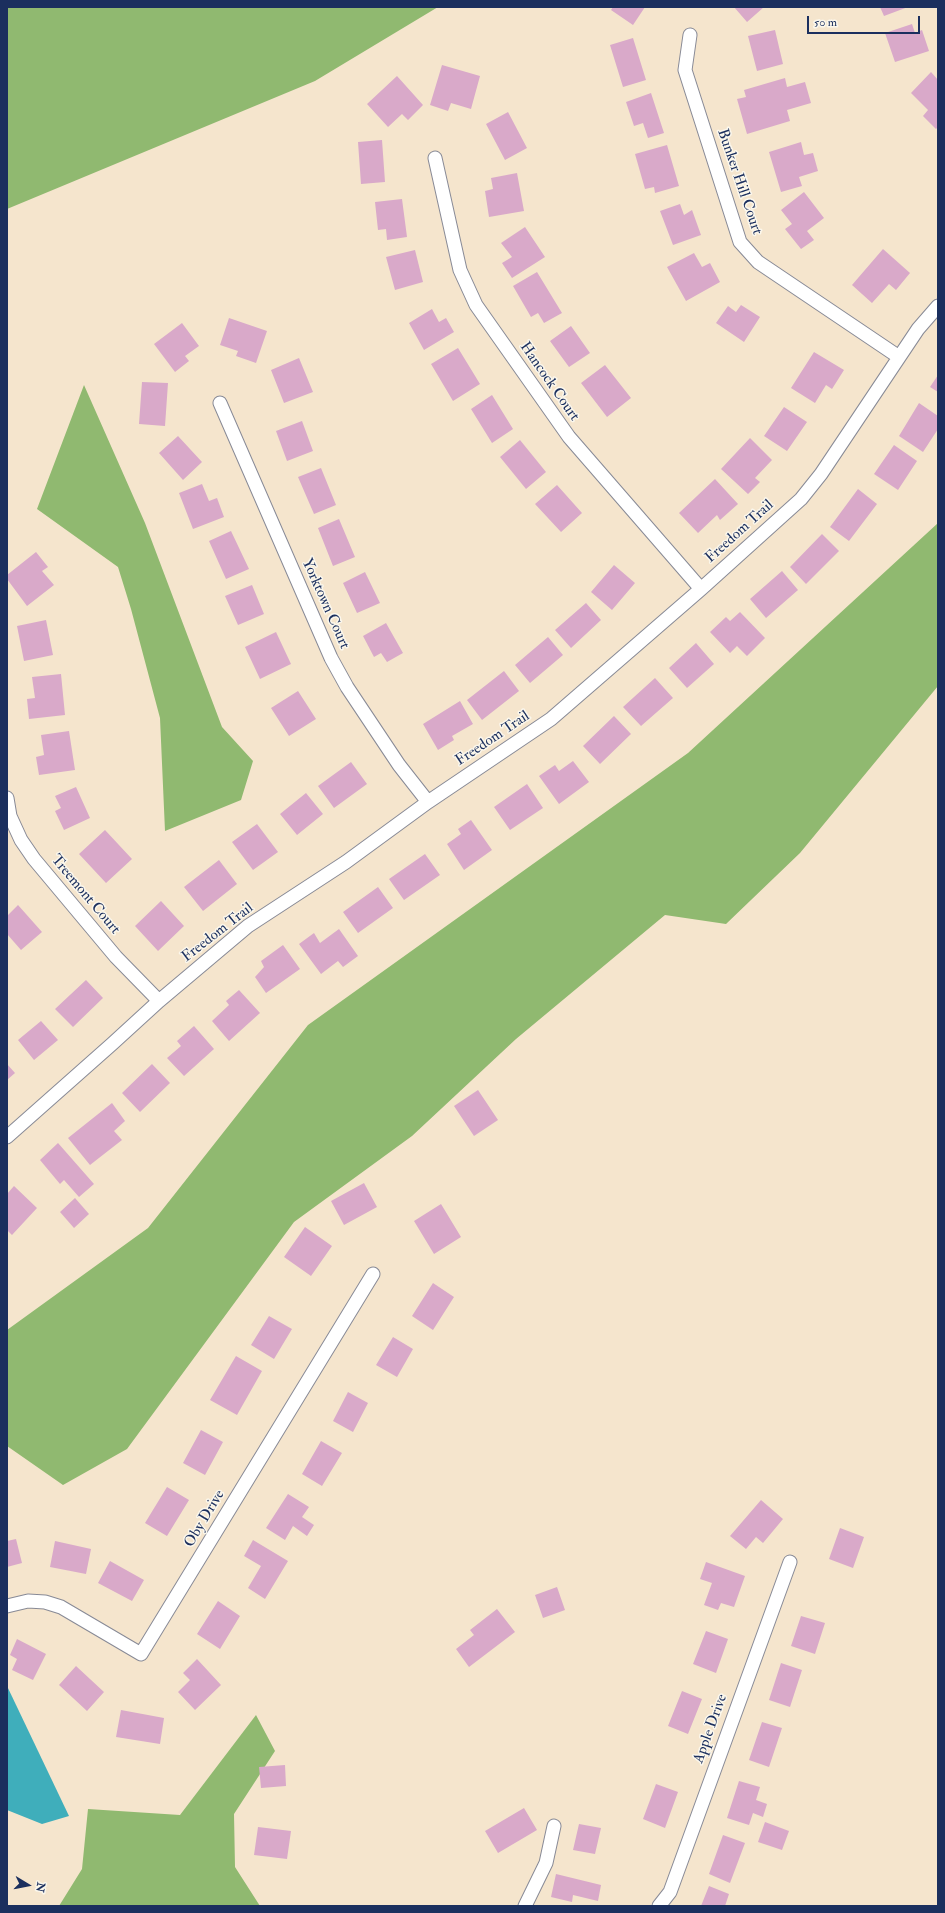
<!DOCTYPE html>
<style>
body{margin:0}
#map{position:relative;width:945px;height:1913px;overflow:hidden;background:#f5e5cd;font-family:"IM FELL Double Pica",serif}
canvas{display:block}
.frame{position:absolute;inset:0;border:8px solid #1b2f5e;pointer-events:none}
.north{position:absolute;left:8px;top:1865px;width:40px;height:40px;-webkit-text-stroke:3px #fbf7ec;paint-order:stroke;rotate:100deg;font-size:11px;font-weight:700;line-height:16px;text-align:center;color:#1b2f5e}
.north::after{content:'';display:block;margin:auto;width:14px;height:18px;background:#1b2f5e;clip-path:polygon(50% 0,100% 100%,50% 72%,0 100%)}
.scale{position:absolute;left:807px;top:16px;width:113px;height:18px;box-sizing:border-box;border:2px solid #1b2f5e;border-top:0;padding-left:5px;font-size:12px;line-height:14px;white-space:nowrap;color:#1b2f5e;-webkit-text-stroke:3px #fbf7ec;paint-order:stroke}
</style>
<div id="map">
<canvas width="945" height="1913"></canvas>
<div class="frame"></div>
<div class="north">N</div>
<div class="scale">50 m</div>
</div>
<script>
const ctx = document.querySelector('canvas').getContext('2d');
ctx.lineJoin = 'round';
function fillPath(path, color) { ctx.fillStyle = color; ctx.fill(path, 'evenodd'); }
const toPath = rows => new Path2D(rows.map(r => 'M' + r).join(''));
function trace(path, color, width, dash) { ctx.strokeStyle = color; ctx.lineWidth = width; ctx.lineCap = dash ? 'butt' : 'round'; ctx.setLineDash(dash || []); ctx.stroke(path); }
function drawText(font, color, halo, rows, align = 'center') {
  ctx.font = font + ' "IM FELL Double Pica",serif'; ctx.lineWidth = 3; ctx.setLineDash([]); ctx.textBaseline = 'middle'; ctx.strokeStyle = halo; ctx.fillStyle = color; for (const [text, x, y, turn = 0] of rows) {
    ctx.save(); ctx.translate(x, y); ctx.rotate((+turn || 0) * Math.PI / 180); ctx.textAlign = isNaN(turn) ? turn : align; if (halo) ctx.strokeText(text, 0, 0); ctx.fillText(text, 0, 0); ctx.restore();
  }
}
fillPath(toPath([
 [7,7,438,7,315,81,7,209],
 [84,385,145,523,222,727,253,761,241,800,165,831,160,718,131,609,118,567,37,509],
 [938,523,938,686,800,853,726,924,665,915,516,1039,412,1136,294,1222,127,1449,63,1485,7,1446,7,1330,148,1228,308,1025,688,753],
 [256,1715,275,1751,234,1814,235,1867,260,1906,59,1906,82,1869,88,1809,180,1815]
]), '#90b970');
fillPath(toPath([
 [7,1686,69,1816,42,1824,7,1810]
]), '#3faebb');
fillPath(toPath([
 [613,7,645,7,633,25,611,10],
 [734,7,764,7,747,22],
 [880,7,908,7,884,16],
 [912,24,915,33,922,30,929,51,895,62,885,33],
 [775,30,783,64,757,71,748,36],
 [633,38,646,80,623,87,610,45],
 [442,65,480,76,471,109,451,103,448,111,430,105],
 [931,72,938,80,938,127,936,129,923,116,928,110,911,93],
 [397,76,423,105,408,120,402,114,388,127,367,104],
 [785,78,787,87,805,82,811,103,787,110,790,121,747,134,737,99,746,97,744,90],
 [651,93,664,133,648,138,643,123,634,126,626,102],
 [508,112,527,148,505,160,486,124],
 [382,140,385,182,361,184,358,142],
 [801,142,804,155,813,153,818,171,799,177,802,186,781,192,769,152],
 [667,145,679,186,655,193,654,187,645,189,635,154],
 [517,173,524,211,489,217,485,191,493,189,491,178],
 [804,192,824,218,807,231,814,240,801,249,785,229,792,224,781,210],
 [402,199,407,237,387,240,386,229,378,230,375,202],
 [680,204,684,215,692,210,701,235,673,245,660,211],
 [525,227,545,257,512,278,502,263,512,257,501,243],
 [883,249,910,273,896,290,889,284,872,303,852,285],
 [415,250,423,282,395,290,386,257],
 [694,253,702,267,710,263,720,282,686,301,667,267],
 [537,272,562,313,544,323,538,313,531,317,513,286],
 [741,305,760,317,744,342,716,323,728,306,736,312],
 [432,309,439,322,446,318,454,332,424,350,409,323],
 [229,318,267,331,256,363,236,356,238,351,220,345],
 [182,323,199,346,185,356,189,361,175,372,154,344],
 [571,326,590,353,569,367,550,341],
 [458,348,480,384,453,401,431,364],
 [814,352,844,370,832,389,826,385,815,403,791,388],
 [299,358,313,392,284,403,271,370],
 [605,365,631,398,607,417,581,383],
 [938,375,938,392,930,387],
 [142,382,168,383,165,426,139,424],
 [492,395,513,429,492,443,471,409],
 [919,403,938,416,938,429,923,452,899,436],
 [784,407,807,422,787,451,764,436],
 [302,421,313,451,287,461,276,431],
 [178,436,202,462,183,480,159,453],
 [750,438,772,460,755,478,760,482,748,494,721,469],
 [520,440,546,472,526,489,500,457],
 [894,445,917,461,898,490,874,474],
 [321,468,336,505,314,514,298,477],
 [715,479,738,504,720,520,717,515,698,533,679,513],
 [202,484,209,501,217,498,224,517,193,529,179,493],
 [557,485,582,513,561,532,535,504],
 [858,489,877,504,849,541,830,527],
 [339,519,355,557,333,566,318,528],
 [231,531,249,569,226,579,209,541],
 [822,534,839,551,806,584,790,567],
 [36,552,48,567,42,571,54,585,27,606,7,579,7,575],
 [614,565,635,583,612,610,591,592],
 [782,571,798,590,766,618,750,599],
 [365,572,380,603,357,613,343,583],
 [252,585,264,614,238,625,225,596],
 [586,603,601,620,571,648,555,630],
 [740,612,765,638,747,656,737,646,730,653,710,632,726,617,730,621],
 [46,620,53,655,24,661,17,626],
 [386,623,403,653,387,662,381,653,374,657,363,636],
 [276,632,291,664,260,679,245,647],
 [548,637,563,655,530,683,515,665],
 [696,643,714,664,687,688,669,668],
 [504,671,519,691,482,720,467,700],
 [61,674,65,715,29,719,27,699,35,698,32,677],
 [655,678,673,698,641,726,623,707],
 [298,691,316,719,289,736,271,708],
 [460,701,473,724,452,736,454,740,438,750,423,724],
 [614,716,631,734,600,764,583,746],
 [69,731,75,770,39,775,36,757,44,755,41,735],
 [573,761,589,782,559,804,539,776,555,765,559,771],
 [351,762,367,784,334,808,318,786],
 [527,784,543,808,510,830,494,807],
 [76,787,90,818,64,830,55,811,61,808,55,796],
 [306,793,323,814,297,835,280,814],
 [471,820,492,850,464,870,447,844,461,834,458,829],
 [257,824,278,852,253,870,232,842],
 [105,830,132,859,106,883,79,854],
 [425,854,440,875,404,900,389,879],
 [219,860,237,884,203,911,184,887],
 [378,887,393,908,358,933,343,912],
 [161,901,184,926,158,951,135,926],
 [18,905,42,932,21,950,7,934,7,916],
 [339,929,358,956,343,967,338,961,321,974,299,944,314,933,320,943],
 [283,945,300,969,266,993,255,977,264,967,261,961],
 [86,980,103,998,73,1027,55,1009],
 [239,990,260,1013,229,1041,212,1021,229,1005,226,1001],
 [41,1021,58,1040,34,1060,18,1040],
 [194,1026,214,1049,184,1076,167,1058,181,1046,177,1041],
 [7,1064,15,1073,7,1080],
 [152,1064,170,1083,140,1112,122,1093],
 [478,1090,498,1120,474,1136,454,1106],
 [112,1103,125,1121,114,1131,122,1140,90,1165,68,1138],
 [58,1143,94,1184,79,1197,64,1180,60,1184,40,1160],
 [364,1183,377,1207,344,1225,331,1201],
 [14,1186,37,1208,12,1235,7,1230,7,1194],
 [75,1198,89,1214,74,1228,60,1212],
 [441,1204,461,1237,434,1254,414,1221],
 [305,1227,332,1246,311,1276,284,1257],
 [433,1283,454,1297,433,1330,412,1316],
 [269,1316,292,1329,274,1359,251,1345],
 [393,1337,413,1349,397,1377,376,1365],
 [236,1356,262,1371,237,1415,210,1400],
 [348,1392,368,1403,353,1432,333,1421],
 [201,1430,223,1442,205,1475,183,1463],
 [321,1441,342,1453,322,1486,302,1474],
 [167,1487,189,1500,167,1536,145,1523],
 [288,1494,309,1507,302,1517,314,1525,307,1536,293,1526,285,1540,266,1528],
 [761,1500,783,1519,763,1543,756,1537,746,1549,730,1536],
 [840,1528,864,1537,853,1568,829,1559],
 [16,1539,22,1563,7,1567,7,1541],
 [253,1540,288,1561,265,1599,248,1588,261,1566,244,1556],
 [55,1541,91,1549,86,1574,50,1567],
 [110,1561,144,1580,132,1601,98,1583],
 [706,1562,745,1576,734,1607,721,1603,718,1610,704,1605,712,1583,700,1579],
 [557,1587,565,1610,543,1618,535,1595],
 [218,1601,240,1616,220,1649,197,1634],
 [497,1609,515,1632,469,1667,456,1649,474,1635,470,1630],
 [801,1616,825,1623,815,1654,791,1646],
 [706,1631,728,1639,716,1673,693,1664],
 [17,1639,46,1654,33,1680,12,1670,17,1659,10,1655],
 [197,1659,221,1685,195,1710,178,1692,190,1680,183,1673],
 [781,1663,802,1670,790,1707,769,1700],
 [76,1666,104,1692,87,1711,59,1685],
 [682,1691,702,1699,688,1734,668,1726],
 [121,1710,164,1718,160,1744,116,1737],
 [762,1722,782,1728,769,1767,749,1760],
 [285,1765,286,1786,261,1788,259,1767],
 [739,1781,760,1787,756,1800,767,1804,763,1817,753,1813,749,1825,727,1818],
 [656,1784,678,1792,665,1828,643,1819],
 [524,1808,537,1830,498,1853,485,1831],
 [765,1822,789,1831,782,1850,758,1842],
 [579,1824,601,1828,595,1854,573,1850],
 [258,1827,291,1831,287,1859,254,1855],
 [723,1835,745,1843,730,1883,709,1874],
 [556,1874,601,1885,598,1901,573,1895,572,1902,551,1897],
 [709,1886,729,1894,725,1906,701,1906]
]), '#d9a9c9');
const street = toPath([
 [690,35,685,70,740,242,758,262,899,357],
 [435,158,460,270,476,305,569,437,701,589],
 [220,403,331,658,347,687,399,765,428,802],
 [7,798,10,816,21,840,34,859,116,957,159,1001],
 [7,1137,112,1044,159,1001,248,926,346,862,428,802,551,719,701,589,801,499,821,474,918,329,938,306],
 [7,1606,28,1601,45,1602,61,1607,141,1654,373,1274],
 [525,1906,546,1863,554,1826],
 [659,1906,670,1892,790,1562]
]);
trace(street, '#888a96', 15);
trace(street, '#fff', 13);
drawText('15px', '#1b2f5e', '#fbf7ec', [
 ["Bunker Hill Court",739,182,71],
 ["Hancock Court",549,382,55],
 ["Freedom Trail",740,532,-42],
 ["Yorktown Court",325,604,66],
 ["Freedom Trail",493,739,-34],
 ["Treemont Court",85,895,50],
 ["Freedom Trail",218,933,-38],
 ["Oby Drive",205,1519,-59],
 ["Apple Drive",711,1729,-70]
]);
</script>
